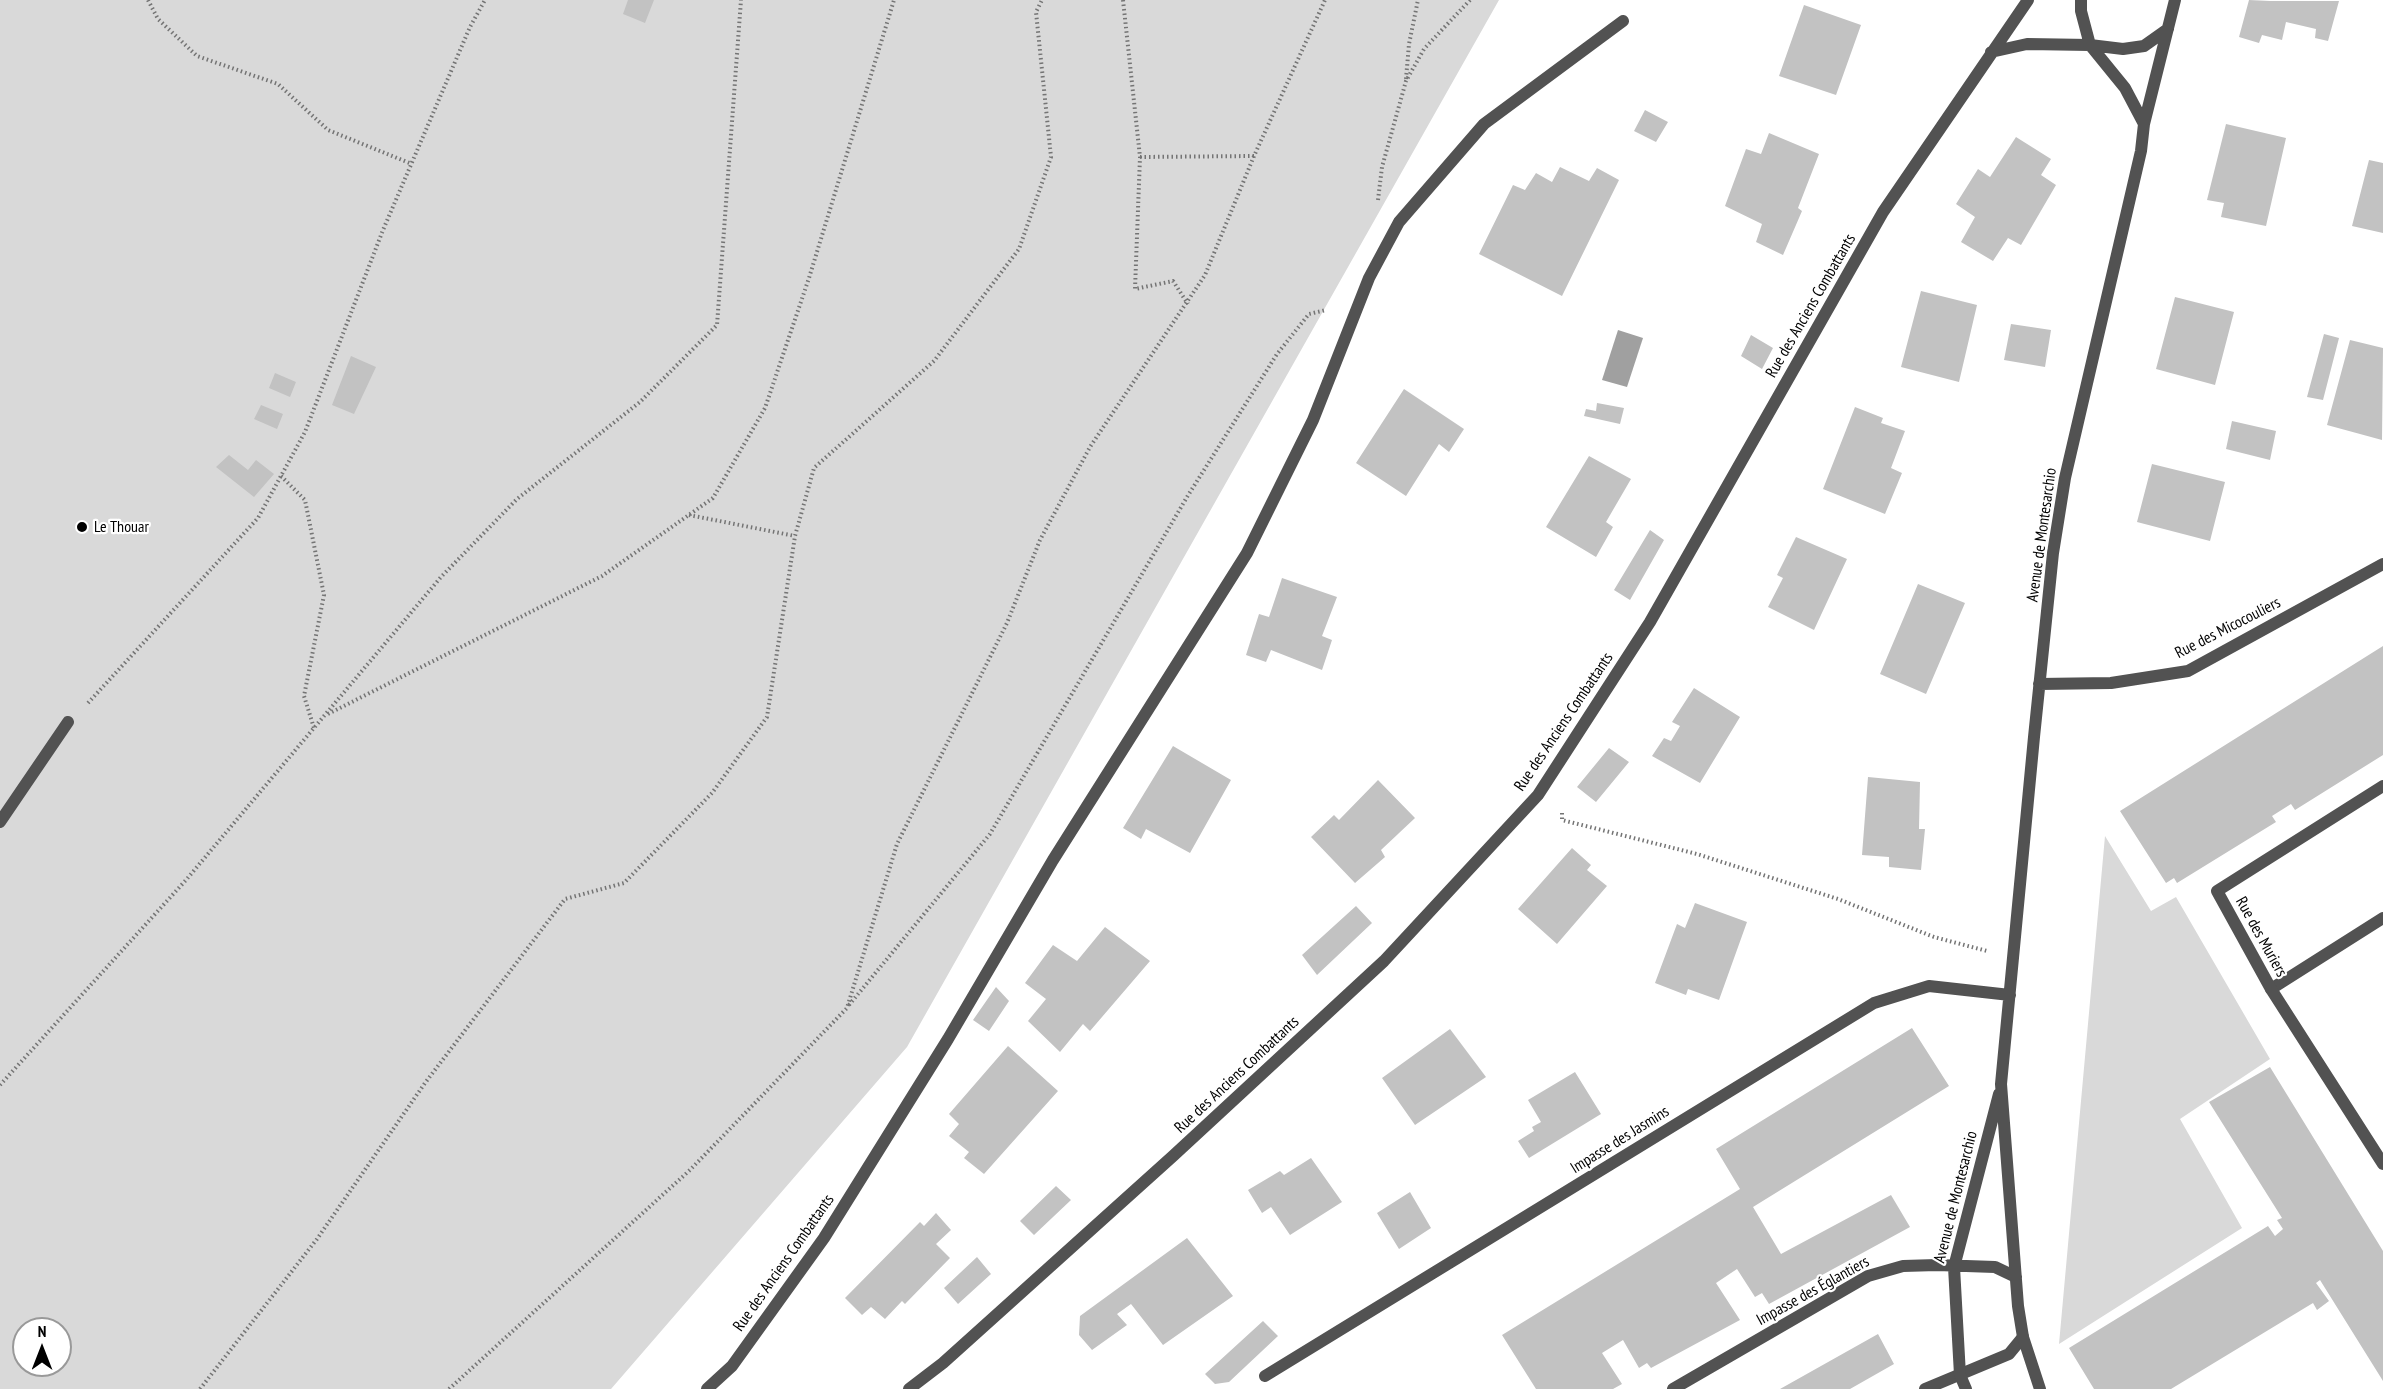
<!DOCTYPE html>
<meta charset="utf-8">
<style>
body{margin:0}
#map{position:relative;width:2383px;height:1389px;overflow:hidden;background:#fff;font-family:"PT Sans Narrow",sans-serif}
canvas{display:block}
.north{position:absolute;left:12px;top:1317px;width:60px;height:60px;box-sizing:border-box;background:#fff;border:2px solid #999;border-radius:50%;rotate:0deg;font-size:16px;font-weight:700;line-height:24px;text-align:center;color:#000}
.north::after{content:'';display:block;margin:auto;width:21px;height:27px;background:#000;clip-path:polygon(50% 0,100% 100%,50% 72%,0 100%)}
</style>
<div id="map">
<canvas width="2383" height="1389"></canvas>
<div class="north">N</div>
</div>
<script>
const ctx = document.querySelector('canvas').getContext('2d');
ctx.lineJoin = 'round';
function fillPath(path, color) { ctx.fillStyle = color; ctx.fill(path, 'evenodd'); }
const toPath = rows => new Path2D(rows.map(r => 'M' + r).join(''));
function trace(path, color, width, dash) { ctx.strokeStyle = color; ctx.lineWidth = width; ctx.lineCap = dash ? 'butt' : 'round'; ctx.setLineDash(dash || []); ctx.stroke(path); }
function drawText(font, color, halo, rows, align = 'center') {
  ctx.font = font + ' "PT Sans Narrow",sans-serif'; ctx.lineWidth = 4.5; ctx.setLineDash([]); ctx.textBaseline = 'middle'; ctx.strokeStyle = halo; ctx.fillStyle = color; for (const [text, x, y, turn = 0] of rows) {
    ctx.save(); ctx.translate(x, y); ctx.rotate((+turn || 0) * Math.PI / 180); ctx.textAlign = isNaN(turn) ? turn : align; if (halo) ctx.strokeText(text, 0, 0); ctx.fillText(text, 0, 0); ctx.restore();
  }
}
fillPath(toPath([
 [0,0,1499,0,907,1047,611,1389,0,1389],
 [24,1329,60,1329,60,1365,24,1365],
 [2105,836,2151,911,2176,897,2270,1059,2180,1119,2242,1228,2059,1344]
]), '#d9d9d9');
fillPath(toPath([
 [1618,330,1643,338,1627,387,1602,380]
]), '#a0a0a0');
fillPath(toPath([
 [628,0,654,0,645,23,623,14],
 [2249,0,2270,1,2339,1,2328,41,2315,38,2316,29,2286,22,2282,40,2262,35,2259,43,2239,37],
 [1804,5,1861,25,1836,95,1779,76],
 [1645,110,1668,122,1656,142,1634,131],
 [2226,124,2286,138,2266,226,2221,217,2224,203,2207,200],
 [1769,133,1819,154,1798,208,1802,211,1783,255,1756,242,1762,224,1725,206,1746,149,1761,154],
 [2016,137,2051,159,2041,175,2056,185,2021,245,2008,238,1993,261,1961,242,1975,217,1956,204,1978,169,1990,177],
 [2369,160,2383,163,2383,233,2352,226],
 [1560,167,1589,181,1597,168,1619,180,1562,296,1479,254,1513,185,1525,190,1536,173,1552,182],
 [1921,291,1977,305,1959,382,1901,367],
 [2175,297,2234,312,2215,385,2156,369],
 [2011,324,2051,330,2045,367,2004,360],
 [2324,334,2339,338,2323,400,2307,397],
 [1751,335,1773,348,1762,369,1741,356],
 [2350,340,2383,348,2382,440,2327,425],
 [351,356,376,367,354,414,332,405],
 [275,373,296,382,290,397,269,388],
 [1404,389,1464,429,1449,452,1439,444,1406,496,1356,463],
 [1597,403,1624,408,1620,424,1584,416,1586,409,1596,411],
 [261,405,283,414,277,429,254,419],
 [1855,407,1883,418,1881,423,1905,431,1891,468,1902,473,1885,514,1823,489],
 [2232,421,2276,431,2270,460,2226,449],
 [229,455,248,470,256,460,274,474,254,497,216,467],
 [1589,456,1631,479,1606,522,1613,527,1596,557,1546,527],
 [2152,464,2225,482,2210,541,2137,522],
 [1650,530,1664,540,1630,600,1614,590],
 [1796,537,1847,559,1814,630,1768,607,1783,578,1777,575],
 [1282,578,1337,597,1322,636,1332,640,1322,670,1271,650,1266,662,1246,655,1259,614,1269,617],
 [1918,584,1965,603,1926,694,1880,674],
 [2383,646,2383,755,2295,810,2291,804,2272,816,2276,822,2177,883,2174,878,2166,883,2120,811],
 [1694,688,1740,717,1700,783,1652,756,1664,738,1671,741,1680,726,1672,722],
 [1173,746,1231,780,1190,853,1146,829,1141,839,1123,828],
 [1609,748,1629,762,1596,802,1577,787],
 [1868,777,1920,782,1919,829,1925,829,1921,870,1889,867,1889,857,1862,855],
 [1378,780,1415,818,1381,850,1385,857,1355,883,1311,837,1334,815,1339,820],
 [1572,848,1591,865,1587,870,1607,886,1557,944,1518,909],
 [1695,903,1747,922,1719,1000,1688,989,1686,995,1655,983,1677,924,1685,928],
 [1356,906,1372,923,1317,975,1302,955],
 [1105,927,1150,961,1090,1031,1083,1024,1060,1052,1028,1021,1046,999,1025,983,1053,945,1077,961],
 [996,987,1009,1001,989,1031,973,1020],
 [1912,1028,1949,1086,1753,1207,1781,1254,1891,1195,1910,1227,1769,1304,1762,1293,1755,1297,1737,1269,1716,1283,1740,1320,1651,1368,1647,1363,1639,1368,1623,1340,1602,1353,1622,1384,1613,1389,1536,1389,1502,1335,1740,1189,1716,1149],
 [1450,1029,1486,1077,1415,1125,1382,1078],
 [1008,1046,1058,1091,984,1174,964,1158,969,1152,949,1136,959,1124,949,1114],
 [2270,1067,2383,1251,2383,1381,2320,1280,2316,1283,2329,1301,2317,1310,2313,1303,2171,1389,2094,1389,2069,1348,2268,1226,2275,1236,2283,1229,2277,1220,2282,1218,2209,1102],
 [1575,1072,1601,1114,1529,1158,1518,1141,1534,1131,1532,1127,1541,1122,1528,1100],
 [1311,1158,1342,1202,1290,1235,1271,1207,1262,1213,1248,1190,1280,1171,1284,1175],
 [1056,1186,1071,1200,1034,1235,1020,1221],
 [1410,1192,1431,1228,1399,1249,1377,1213],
 [936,1213,951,1230,936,1244,950,1258,905,1304,902,1301,885,1319,871,1307,862,1315,845,1298,920,1222,924,1226],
 [1187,1238,1233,1296,1163,1345,1131,1304,1117,1314,1127,1325,1092,1350,1079,1335,1080,1316],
 [977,1257,991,1274,958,1304,944,1288],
 [1263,1321,1278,1336,1229,1382,1215,1384,1205,1374],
 [1878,1334,1894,1364,1850,1389,1780,1389]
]), '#c2c2c2');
trace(toPath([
 [148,0,158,19,197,56,278,84,328,130,412,164],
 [1123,0,1140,157,1135,289,1173,281,1188,304],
 [1406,79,1409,44,1418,0],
 [1140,157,1254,156],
 [1378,200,1382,167,1406,81,1424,49,1470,0],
 [281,476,305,500,324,595,304,696,314,728],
 [689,515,795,536],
 [88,703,258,518,305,432,383,230,470,27,485,0],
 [328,714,602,576,713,498,765,408,809,278,894,0],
 [1562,813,1562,820,1697,854,1838,899,1934,937,1987,951],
 [849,1005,990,834,1187,497,1277,354,1309,314,1326,310],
 [0,1085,186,880,441,577,517,499,640,402,717,325,741,0],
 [200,1389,317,1239,425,1083,565,899,624,883,712,793,767,717,795,536,814,468,934,361,1019,249,1051,157,1036,12,1042,0],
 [449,1389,690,1170,847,1008,897,844,1007,623,1040,540,1090,447,1205,275,1254,156,1325,0]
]), '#747474', 4, [1.5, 3]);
trace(toPath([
 [0,822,68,722],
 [2271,989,2383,918],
 [1925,1389,2009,1354,2023,1337]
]), '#525252', 12);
trace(toPath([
 [2081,0,2081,11,2090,45,2125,88,2144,124],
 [1991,52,2027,44,2090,45,2123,49,2144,46,2168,29],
 [2039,684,2111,683,2188,671,2383,564],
 [2383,786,2217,891,2271,989,2383,1164],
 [1265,1376,1874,1003,1929,986,2010,995],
 [707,1389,732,1366,824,1238,948,1039,1053,860,1247,553,1313,420,1369,278,1399,222,1484,124,1623,21],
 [909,1389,943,1363,1173,1156,1384,961,1538,795,1650,622,1883,212,2028,0],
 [1673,1389,1868,1276,1903,1266,1937,1265,1995,1267,2016,1277],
 [1966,1389,1960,1375,1954,1267,1999,1094],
 [2040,1389,2023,1337,2018,1306,2001,1084,2034,737,2053,553,2065,478,2141,151,2144,124,2175,0]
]), '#525252', 12);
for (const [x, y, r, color] of [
 [82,527,6,"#000"]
]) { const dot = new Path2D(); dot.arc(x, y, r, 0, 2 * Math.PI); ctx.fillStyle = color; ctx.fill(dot); trace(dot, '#fff', 2); }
drawText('16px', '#000', '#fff', [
 ["Rue des Anciens Combattants",1811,306,-60],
 ["Avenue de Montesarchio",2042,535,-82],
 ["Rue des Micocouliers",2228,628,-27],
 ["Rue des Anciens Combattants",1564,722,-56],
 ["Rue des Muriers",2261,937,61],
 ["Rue des Anciens Combattants",1237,1075,-43],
 ["Impasse des Jasmins",1620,1140,-32],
 ["Avenue de Montesarchio",1956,1197,-76],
 ["Rue des Anciens Combattants",784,1263,-55],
 ["Impasse des Églantiers",1813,1291,-29]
]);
drawText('16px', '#000', '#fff', [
 ["Le Thouar",94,527]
], 'left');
</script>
